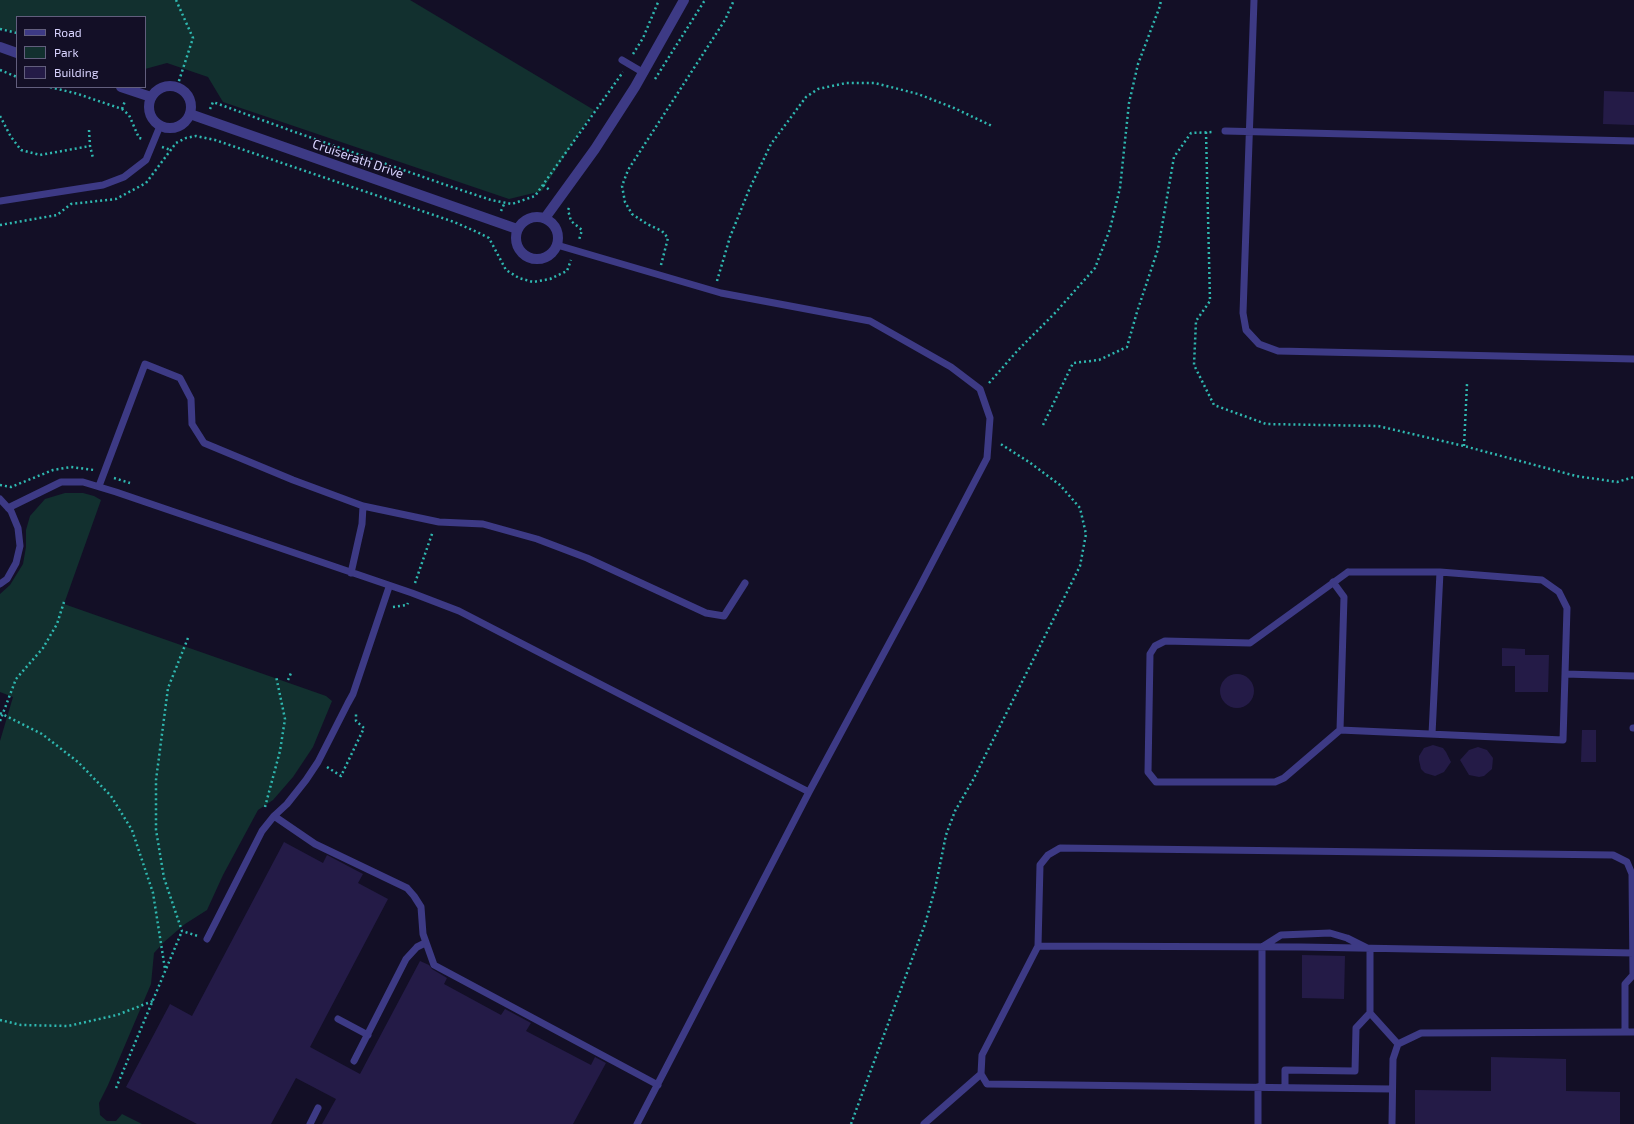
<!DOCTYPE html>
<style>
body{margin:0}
#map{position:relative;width:1634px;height:1124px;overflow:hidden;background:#130f26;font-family:"Exo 2",sans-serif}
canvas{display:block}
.legend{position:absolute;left:16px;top:16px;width:130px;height:72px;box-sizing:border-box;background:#130f26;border:1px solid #625e7d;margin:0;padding:5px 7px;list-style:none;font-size:12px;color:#d9d4ff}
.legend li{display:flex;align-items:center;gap:8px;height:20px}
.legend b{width:20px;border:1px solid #625e7d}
</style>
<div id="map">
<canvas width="1634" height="1124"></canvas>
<ul class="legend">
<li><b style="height:5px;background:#3d3a85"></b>Road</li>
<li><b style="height:11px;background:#12302f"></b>Park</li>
<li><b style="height:11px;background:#241b47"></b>Building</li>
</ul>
</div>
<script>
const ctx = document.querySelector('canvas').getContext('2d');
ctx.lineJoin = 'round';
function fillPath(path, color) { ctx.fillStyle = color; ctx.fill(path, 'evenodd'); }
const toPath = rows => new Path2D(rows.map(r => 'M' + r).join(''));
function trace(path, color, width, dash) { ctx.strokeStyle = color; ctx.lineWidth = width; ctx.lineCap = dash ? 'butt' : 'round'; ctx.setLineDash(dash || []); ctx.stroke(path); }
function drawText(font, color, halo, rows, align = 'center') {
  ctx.font = font + ' "Exo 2",sans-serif'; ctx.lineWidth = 3; ctx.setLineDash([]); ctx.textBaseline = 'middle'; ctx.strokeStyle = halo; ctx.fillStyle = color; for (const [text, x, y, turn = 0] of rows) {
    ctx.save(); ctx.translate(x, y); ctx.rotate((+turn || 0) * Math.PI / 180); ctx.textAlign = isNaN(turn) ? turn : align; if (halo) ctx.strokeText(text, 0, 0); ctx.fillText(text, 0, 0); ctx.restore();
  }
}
fillPath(toPath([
 [0,0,410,0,594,110,542,191,509,199,223,102,208,77,167,63,145,69,145,17,17,17,17,32,0,29],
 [65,493,83,493,94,496,101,500,64,604,326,696,332,701,313,747,293,777,273,800,258,810,223,875,207,910,185,924,164,942,154,953,151,984,108,1085,99,1103,100,1115,107,1121,116,1121,122,1114,142,1124,0,1124,0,741,13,697,0,692,0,594,10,585,23,564,26,547,26,530,30,516,45,499]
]), '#12302f');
fillPath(toPath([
 [1604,91,1634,92,1634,125,1603,124],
 [1502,648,1525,649,1525,655,1549,655,1548,692,1515,692,1515,666,1502,666],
 '1220 691a17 17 0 1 1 34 0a17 17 0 1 1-34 0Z',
 [1582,730,1596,730,1596,762,1581,762],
 [1433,745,1443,748,1446,752,1451,762,1444,772,1435,776,1425,773,1421,769,1419,760,1419,756,1424,748],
 [1478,747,1487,750,1493,758,1492,769,1484,776,1479,777,1469,775,1460,760,1469,750],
 [284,842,323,863,327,855,363,874,358,883,388,899,310,1047,360,1074,420,961,429,965,432,969,447,978,444,984,501,1015,505,1009,531,1023,526,1031,591,1065,595,1057,606,1063,573,1124,322,1124,336,1099,296,1078,271,1124,197,1124,126,1087,170,1004,192,1016],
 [1302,955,1345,956,1344,999,1302,998],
 [1491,1057,1566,1059,1566,1091,1620,1092,1620,1124,1415,1124,1415,1090,1491,1091]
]), '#241b47');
trace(toPath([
 [176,0,193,38,177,87],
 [0,29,17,33],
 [633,54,643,38,659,0],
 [0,70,17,77],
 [655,79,705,0],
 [50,87,78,94,122,109,129,115,139,138,143,139],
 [122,109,125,101],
 [210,109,213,102,292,131,449,186,491,200,512,204,535,196,623,72],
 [0,116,11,137,21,150,40,155,90,146],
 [89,130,90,146,93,158],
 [1206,132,1210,301,1196,321,1194,365,1214,405,1266,424,1378,426,1464,446,1576,476,1617,482,1634,477],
 [162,147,171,150],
 [543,185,551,191],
 [569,208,568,210,571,221,582,230,579,240],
 [501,211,505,202],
 [0,225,57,215,71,204,116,199,146,183,176,143,186,138,196,136,215,140,454,222,477,232,489,238,506,270,519,278,533,282,550,279,567,271,571,260],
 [661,265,668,238,662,231,647,224,632,214,625,202,622,186,628,170,725,20,734,0],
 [717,281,730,237,749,190,771,144,806,97,818,89,846,83,875,83,918,94,954,108,992,126],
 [989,383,1018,350,1055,313,1095,268,1110,229,1120,188,1129,103,1138,64,1160,6,1161,0],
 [1043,425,1073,363,1099,360,1127,347,1137,312,1158,249,1174,157,1191,133,1214,132],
 [1464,446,1467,384],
 [114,478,130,483],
 [0,485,11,487,53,470,71,467,94,470],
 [415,583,433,531],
 [393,607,407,605,408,603],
 [188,638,168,688,156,780,156,830,164,878,182,931,198,936],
 [288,680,291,673],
 [0,713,42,734,78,762,111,796,132,830,153,893,165,969],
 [0,721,16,679,43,648,57,624,64,602],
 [327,767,341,776,364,728,356,721,356,713],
 [265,807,280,751,285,719,276,676],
 [0,1020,21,1025,68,1026,117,1015,153,1001],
 [116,1088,182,931],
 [851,1124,925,924,935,889,946,835,955,811,973,780,1080,566,1086,534,1080,508,1060,485,1029,462,999,443]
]), '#2fb8b0', 2.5, [2, 3]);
trace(toPath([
 [1254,0,1243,313,1246,330,1259,344,1278,351,1634,359],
 [622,60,644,73],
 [1225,131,1634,141],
 [0,201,103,185,124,177,146,160,160,126],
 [557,245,721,293,870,321,951,367,980,389,990,418,987,458,919,588,809,792,637,1124],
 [99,486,145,364,180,378,191,399,192,424,204,443,293,480,363,506,439,522,483,524,537,539,587,558,706,613,724,616,745,583],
 [0,499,11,511,18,528,20,546,16,563,7,579,0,584],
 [8,508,61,482,83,482,116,492,412,593,459,611,809,792],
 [1348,572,1440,572,1542,580,1559,592,1567,608,1563,740,1340,730,1284,778,1275,782,1156,782,1148,772,1150,654,1155,646,1165,641,1250,643,1348,572],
 [351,573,362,524,363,506],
 [1333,582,1344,597,1340,730],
 [1565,674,1634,676],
 [1633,728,1634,728],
 [1432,734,1440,572],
 [274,816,315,844,407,888,414,896,421,907,423,934,434,965,658,1085],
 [207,939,262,831,274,816,287,804,306,780,318,762,348,703,353,694,389,587],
 [1038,946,1302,947,1634,953],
 [1262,947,1281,935,1330,933,1347,938,1367,948],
 [1370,949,1370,1013,1398,1044],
 [338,1019,368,1035],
 [354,1061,406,959,417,947,425,943],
 [1262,1087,1262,947],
 [1285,1087,1285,1070,1355,1071,1356,1028,1370,1013],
 [1392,1089,987,1084,981,1074,982,1055,1038,946,1040,865,1048,855,1060,848,1613,855,1627,862,1632,874,1633,975,1625,984,1625,1032],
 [310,1124,318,1108],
 [924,1124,981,1074],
 [1258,1124,1258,1087],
 [1392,1124,1393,1059,1398,1044,1421,1033,1634,1032]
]), '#3d3a85', 7);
trace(toPath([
 [0,47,17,53],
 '149 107a21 21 0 1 1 42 0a21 21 0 1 1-42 0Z',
 [121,87,151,97],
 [190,114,517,229],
 '516 238a21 21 0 1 1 42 0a21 21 0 1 1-42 0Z',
 [545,218,595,149,635,87,684,0]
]), '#3d3a85', 10);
drawText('13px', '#d9d4ff', '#130f26', [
 ["Cruiserath Drive",358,159,19]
]);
</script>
